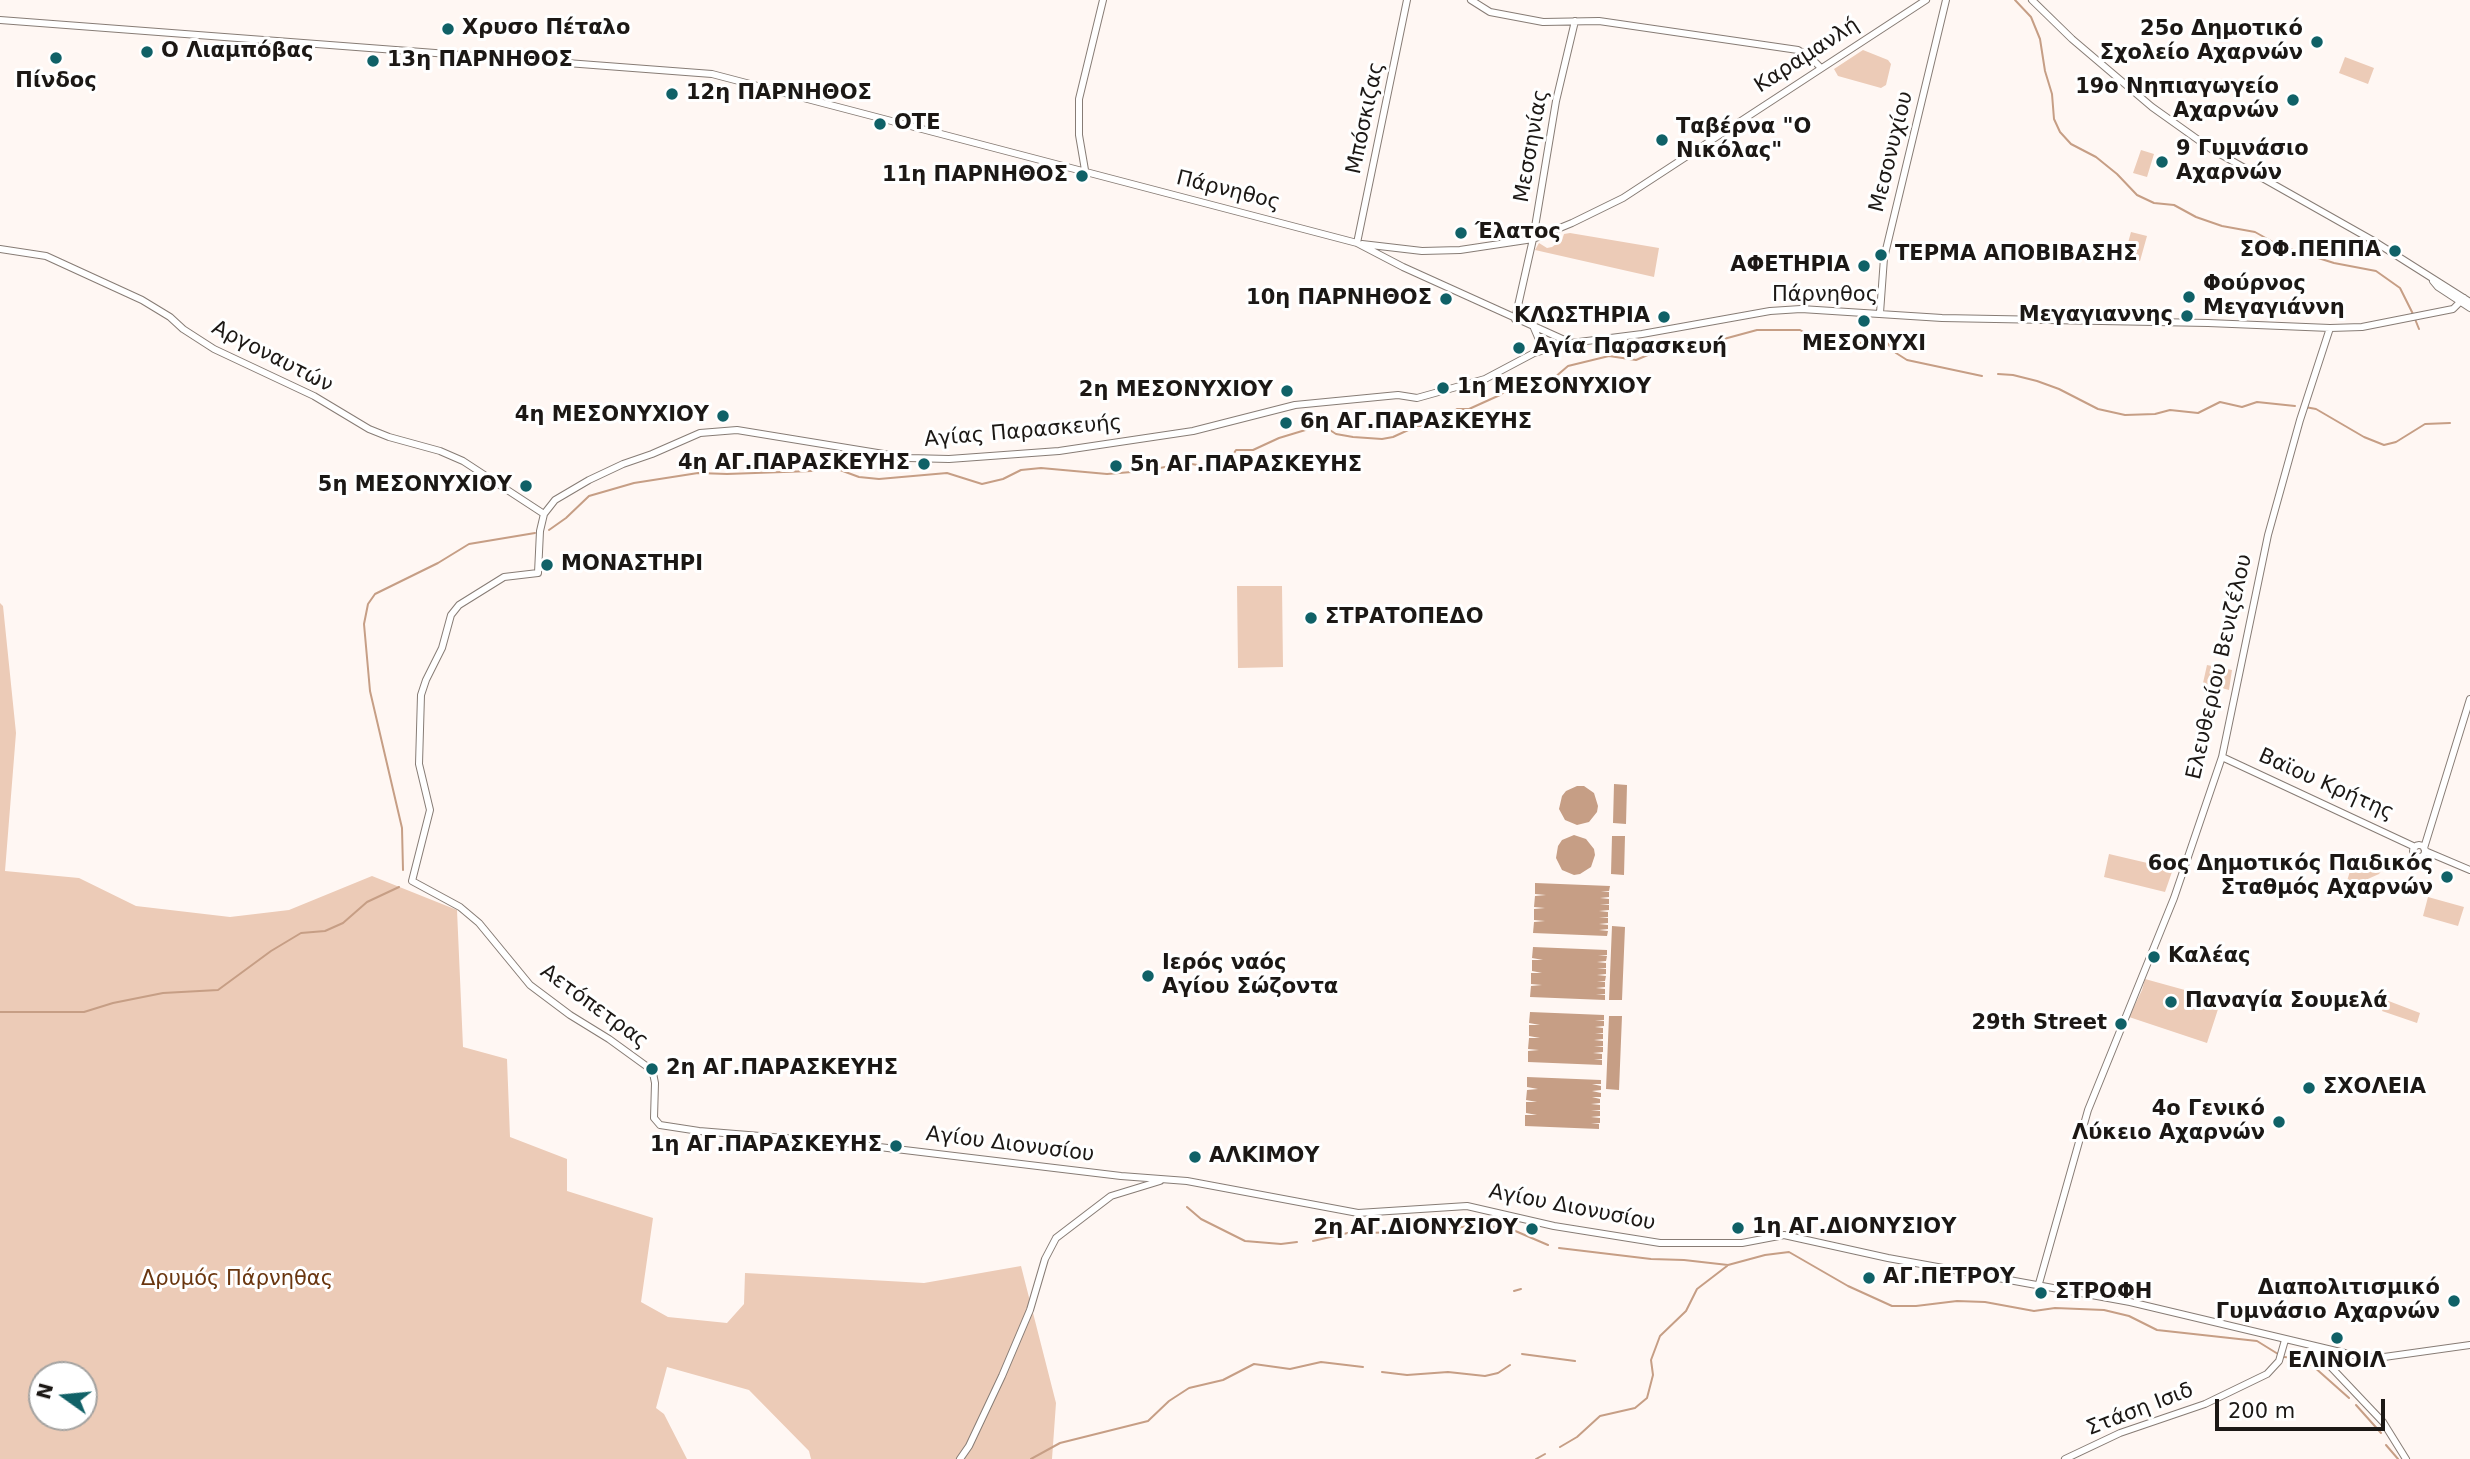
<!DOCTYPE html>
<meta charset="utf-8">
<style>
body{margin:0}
#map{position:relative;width:2470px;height:1459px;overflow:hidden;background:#fff7f3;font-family:"DejaVu Sans",sans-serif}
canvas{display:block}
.north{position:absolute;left:28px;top:1361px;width:70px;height:70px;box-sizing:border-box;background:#fff;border:2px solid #a4a3a1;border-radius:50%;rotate:285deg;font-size:19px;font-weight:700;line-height:28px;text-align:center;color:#1c1815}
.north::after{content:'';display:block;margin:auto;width:24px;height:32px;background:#106167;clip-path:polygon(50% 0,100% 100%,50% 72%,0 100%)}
.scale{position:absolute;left:2215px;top:1399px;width:170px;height:32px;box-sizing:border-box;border:4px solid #1c1815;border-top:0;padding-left:9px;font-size:21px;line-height:24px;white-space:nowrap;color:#1c1815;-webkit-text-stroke:5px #fff;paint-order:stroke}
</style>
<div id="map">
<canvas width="2470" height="1459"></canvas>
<div class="north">N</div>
<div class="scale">200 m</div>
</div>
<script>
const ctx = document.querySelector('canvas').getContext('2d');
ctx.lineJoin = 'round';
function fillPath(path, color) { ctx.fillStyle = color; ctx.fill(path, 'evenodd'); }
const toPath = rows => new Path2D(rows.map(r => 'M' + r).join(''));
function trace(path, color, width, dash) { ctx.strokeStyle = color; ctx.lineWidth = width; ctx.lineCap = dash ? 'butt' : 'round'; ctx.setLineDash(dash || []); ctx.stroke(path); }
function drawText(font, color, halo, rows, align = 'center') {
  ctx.font = font + ' "DejaVu Sans",sans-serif'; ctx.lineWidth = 6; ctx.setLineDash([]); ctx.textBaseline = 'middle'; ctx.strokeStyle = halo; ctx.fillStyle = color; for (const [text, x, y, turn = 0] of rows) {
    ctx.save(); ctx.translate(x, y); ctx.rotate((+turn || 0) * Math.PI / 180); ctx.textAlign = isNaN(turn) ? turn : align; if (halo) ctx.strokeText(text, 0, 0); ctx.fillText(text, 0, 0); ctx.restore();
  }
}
fillPath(toPath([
 [1863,50,1888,60,1891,64,1886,85,1881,88,1838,76,1834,69],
 [2345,57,2374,68,2368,84,2339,73],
 [2141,150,2154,154,2147,177,2133,173],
 [2131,232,2147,236,2140,261,2124,257],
 [1570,233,1659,248,1654,277,1535,250,1539,243,1547,248,1552,247,1562,240,1564,234],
 [1237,586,1282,586,1283,667,1238,668],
 [0,603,3,606,16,733,5,871,79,878,136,906,230,917,289,910,372,876,457,910,463,1047,507,1059,510,1137,567,1159,567,1191,653,1218,641,1302,668,1317,727,1323,744,1304,745,1273,924,1283,1021,1266,1056,1403,1052,1459,811,1459,809,1451,749,1390,667,1367,656,1408,664,1414,687,1459,0,1459],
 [42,1375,84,1375,84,1417,42,1417],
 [2207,665,2232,670,2229,690,2203,683],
 [2109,854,2173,869,2165,892,2104,877],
 [2354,858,2385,866,2379,874,2361,882,2347,881],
 [2428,897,2464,907,2458,926,2423,916],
 [2145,979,2221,1000,2207,1043,2129,1017,2142,990],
 [2386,1000,2420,1013,2417,1023,2382,1011]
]), '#eccbb7');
fillPath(toPath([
 [1614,784,1627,785,1626,824,1613,823],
 [1577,786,1584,786,1594,793,1598,806,1597,812,1589,822,1577,825,1565,820,1559,809,1562,796,1566,791],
 [1574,835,1586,839,1594,849,1595,855,1591,867,1580,874,1574,875,1562,870,1556,858,1558,846,1562,840],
 [1612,836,1625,836,1624,875,1611,874],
 [1535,883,1610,886,1609,891,1601,891,1609,892,1609,897,1600,898,1609,899,1609,904,1600,904,1609,905,1609,910,1599,911,1608,912,1608,917,1599,917,1608,918,1608,923,1599,924,1608,925,1608,929,1599,930,1608,931,1607,936,1533,933,1534,922,1545,921,1534,920,1534,909,1545,908,1534,907,1535,896,1546,895,1535,894],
 [1612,926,1625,927,1622,1000,1609,1000],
 [1533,947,1607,950,1607,955,1598,956,1607,956,1606,961,1597,962,1606,963,1606,968,1597,969,1606,969,1606,974,1597,975,1606,976,1605,981,1597,981,1605,982,1605,987,1596,988,1605,989,1605,994,1596,994,1605,995,1605,1000,1530,997,1531,986,1542,985,1531,984,1531,973,1542,973,1532,971,1532,960,1543,960,1532,958],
 [1530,1012,1604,1015,1604,1020,1595,1020,1604,1021,1604,1026,1595,1027,1603,1028,1603,1033,1595,1033,1603,1034,1603,1039,1594,1040,1603,1041,1603,1046,1594,1046,1603,1047,1603,1052,1593,1053,1602,1054,1602,1059,1594,1059,1602,1060,1602,1065,1528,1062,1528,1051,1539,1050,1528,1049,1529,1038,1540,1038,1529,1036,1529,1025,1540,1025,1529,1023],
 [1609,1016,1622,1016,1619,1090,1606,1089],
 [1527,1077,1601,1080,1601,1084,1592,1084,1601,1086,1601,1090,1592,1091,1601,1093,1601,1097,1592,1097,1600,1099,1600,1103,1591,1104,1600,1105,1600,1110,1591,1111,1600,1111,1600,1116,1591,1117,1600,1118,1600,1123,1591,1123,1599,1124,1599,1129,1525,1126,1525,1115,1537,1115,1526,1113,1526,1102,1537,1102,1526,1100,1527,1090,1538,1089,1527,1087]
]), '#c69e85');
trace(toPath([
 [2015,0,2031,17,2040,39,2045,71,2052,94,2054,119,2060,132,2071,144,2096,157,2117,174,2137,195,2154,203,2174,205,2196,217,2222,226,2255,232,2280,246,2296,251,2334,263,2376,271,2400,288,2413,314],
 [2415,319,2419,329],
 [1998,374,2013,375,2037,381,2059,389,2098,409,2125,415,2155,414,2170,410,2198,413,2220,402,2242,407,2257,402,2295,406],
 [2305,407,2316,409,2364,437,2384,445,2396,442,2425,424,2450,423],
 [549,530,566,518,589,496,634,483,698,473,727,474,840,470,859,477,879,479,947,473,982,484,1003,479,1021,470,1041,468,1107,474,1144,471,1186,463,1203,466,1218,464,1229,461,1236,450,1253,450,1279,438,1322,425,1336,434,1353,437,1382,439,1393,437,1417,426,1435,426,1457,409,1469,409,1500,395,1511,387,1534,388,1547,384,1568,366,1609,356,1636,360,1669,346,1720,340,1757,330,1800,330,1821,342,1831,344,1881,342,1887,343,1896,353,1907,360,1982,376],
 [403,870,402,828,370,691,364,624,368,604,375,594,438,563,469,544,535,533],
 [0,1012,84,1012,113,1003,163,993,218,990,271,951,301,933,325,931,343,923,367,902,399,887],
 [1187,1207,1201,1219,1245,1241,1281,1244,1297,1242],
 [1365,1233,1436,1231,1469,1226,1506,1227,1548,1245],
 [1313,1241,1352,1232],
 [1559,1248,1651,1259,1684,1260,1728,1265,1765,1255,1789,1252,1848,1286,1892,1306,1916,1306,1957,1301,1985,1302,2034,1311,2055,1308,2104,1310,2129,1316,2157,1330,2257,1341,2278,1354],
 [1514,1291,1521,1289],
 [1522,1354,1575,1361],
 [2283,1357,2300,1358,2313,1366,2349,1398],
 [1382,1372,1407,1375,1448,1372,1485,1376,1498,1373,1510,1365],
 [2356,1405,2381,1433],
 [2386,1445,2398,1459],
 [1560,1447,1577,1437,1600,1416,1635,1408,1647,1398,1653,1375,1651,1360,1660,1336,1686,1311,1697,1289,1727,1266],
 [1031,1459,1060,1443,1148,1421,1169,1401,1189,1388,1223,1380,1254,1364,1290,1369,1321,1362,1363,1367],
 [1536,1459,1545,1454]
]), '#c69e85', 2);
const secondary = toPath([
 [1471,0,1490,12,1543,22,1599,21,1798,50,1811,58,1821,68],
 [2032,0,2072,39,2152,107,2211,149,2372,240,2470,302],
 [0,20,712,74,1357,243,1403,267,1571,343],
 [1085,170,1079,135,1079,99,1103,0],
 [1357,243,1407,0],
 [1362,244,1422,251,1460,250,1533,239,1572,223,1623,198,1926,0],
 [0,249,46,256,142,300,170,317,183,329,214,349,314,396,369,429,389,437,440,451,463,461,544,514],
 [2433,281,2438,287,2470,308],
 [2464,298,2453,309,2362,327,2330,328,2208,323,1942,318,1801,309,1770,311,1642,334,1571,343,1534,353,1485,379,1417,398,1398,395,1295,405,1193,431,1059,451,949,459,908,458,737,430,700,433,652,454,623,464,589,480,555,500,544,514,540,531,538,573,504,577,459,605,451,615,442,648,426,680,421,695,419,764,430,810,412,881,460,907,479,923,530,985,570,1015,609,1039,649,1068,653,1073,655,1083,654,1118,660,1125,699,1131,846,1143,1121,1176,1187,1181,1358,1213,1467,1206,1554,1226,1660,1243,1742,1243,1784,1235,1888,1258,2130,1302,2353,1355,2377,1358,2470,1345],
 [1880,313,1884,258,1946,0],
 [1515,319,1533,239,1556,101,1575,21],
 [1534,328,1540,342,1535,352],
 [2222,757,2415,847],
 '2413 851a6 6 0 1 1 12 0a6 6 0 1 1-12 0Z',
 [2424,848,2470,699],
 [2425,851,2470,870],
 [2038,1287,2088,1110,2174,898,2222,757,2268,535,2300,420,2330,328],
 [2311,1346,2383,1422,2406,1459],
 [960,1459,969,1446,1002,1376,1030,1310,1045,1259,1056,1238,1111,1196,1160,1181],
 [2065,1459,2120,1433,2205,1404,2267,1374,2279,1361,2285,1340]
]);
trace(secondary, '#877c75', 8);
trace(secondary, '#fff', 6);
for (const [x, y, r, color] of [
 [448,29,7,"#106167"],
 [2317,42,7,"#106167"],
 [147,52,7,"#106167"],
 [56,58,7,"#106167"],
 [373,61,7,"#106167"],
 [672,94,7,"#106167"],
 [2293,100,7,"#106167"],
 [880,124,7,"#106167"],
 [1662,140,7,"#106167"],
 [2162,162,7,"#106167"],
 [1082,176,7,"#106167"],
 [1461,233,7,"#106167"],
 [2395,251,7,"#106167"],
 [1881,255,7,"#106167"],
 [1864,266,7,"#106167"],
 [2189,297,7,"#106167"],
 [1446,299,7,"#106167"],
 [2187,316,7,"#106167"],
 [1664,317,7,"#106167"],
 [1864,321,7,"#106167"],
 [1519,348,7,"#106167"],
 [1443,388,7,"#106167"],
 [1287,391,7,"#106167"],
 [723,416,7,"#106167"],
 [1286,423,7,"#106167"],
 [924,464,7,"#106167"],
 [1116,466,7,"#106167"],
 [526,486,7,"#106167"],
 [547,565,7,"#106167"],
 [1311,618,7,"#106167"],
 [2447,877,7,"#106167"],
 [2154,957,7,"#106167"],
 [1148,976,7,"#106167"],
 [2171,1002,7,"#106167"],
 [2121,1024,7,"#106167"],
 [652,1069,7,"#106167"],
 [2309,1088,7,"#106167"],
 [2279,1122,7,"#106167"],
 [896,1146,7,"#106167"],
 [1195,1157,7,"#106167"],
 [1738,1228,7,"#106167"],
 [1532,1229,7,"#106167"],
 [1869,1278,7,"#106167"],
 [2041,1293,7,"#106167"],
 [2454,1301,7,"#106167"],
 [2337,1338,7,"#106167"]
]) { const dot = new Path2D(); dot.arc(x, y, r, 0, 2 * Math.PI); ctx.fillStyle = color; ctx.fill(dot); trace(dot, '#fff', 2.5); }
drawText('bold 21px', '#1c1815', '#fff', [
 ["Χρυσο Πέταλο",462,29],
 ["25ο Δημοτικό",2303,30,"right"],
 ["Σχολείο Αχαρνών",2303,54,"right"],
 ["Ο Λιαμπόβας",161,52],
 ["13η ΠΑΡΝΗΘΟΣ",387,61],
 ["Πίνδος",56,82,"center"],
 ["19ο Νηπιαγωγείο",2279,88,"right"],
 ["Αχαρνών",2279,112,"right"],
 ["12η ΠΑΡΝΗΘΟΣ",686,94],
 ["ΟΤΕ",894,124],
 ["Ταβέρνα \"Ο",1676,128],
 ["Νικόλας\"",1676,152],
 ["9 Γυμνάσιο",2176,150],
 ["Αχαρνών",2176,174],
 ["11η ΠΑΡΝΗΘΟΣ",1068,176,"right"],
 ["Έλατος",1475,233],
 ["ΣΟΦ.ΠΕΠΠΑ",2381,251,"right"],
 ["ΤΕΡΜΑ ΑΠΟΒΙΒΑΣΗΣ",1895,255],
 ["ΑΦΕΤΗΡΙΑ",1850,266,"right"],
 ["Φούρνος",2203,285],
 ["Μεγαγιάννη",2203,309],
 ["10η ΠΑΡΝΗΘΟΣ",1432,299,"right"],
 ["Μεγαγιαννης",2173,316,"right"],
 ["ΚΛΩΣΤΗΡΙΑ",1650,317,"right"],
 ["ΜΕΣΟΝΥΧΙ",1864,345,"center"],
 ["Αγία Παρασκευή",1533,348],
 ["1η ΜΕΣΟΝΥΧΙΟΥ",1457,388],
 ["2η ΜΕΣΟΝΥΧΙΟΥ",1273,391,"right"],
 ["4η ΜΕΣΟΝΥΧΙΟΥ",709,416,"right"],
 ["6η ΑΓ.ΠΑΡΑΣΚΕΥΗΣ",1300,423],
 ["4η ΑΓ.ΠΑΡΑΣΚΕΥΗΣ",910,464,"right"],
 ["5η ΑΓ.ΠΑΡΑΣΚΕΥΗΣ",1130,466],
 ["5η ΜΕΣΟΝΥΧΙΟΥ",512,486,"right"],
 ["ΜΟΝΑΣΤΗΡΙ",561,565],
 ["ΣΤΡΑΤΟΠΕΔΟ",1325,618],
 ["6ος Δημοτικός Παιδικός",2433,865,"right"],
 ["Σταθμός Αχαρνών",2433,889,"right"],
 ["Καλέας",2168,957],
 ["Ιερός ναός",1162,964],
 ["Αγίου Σώζοντα",1162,988],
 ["Παναγία Σουμελά",2185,1002],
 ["29th Street",2107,1024,"right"],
 ["2η ΑΓ.ΠΑΡΑΣΚΕΥΗΣ",666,1069],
 ["ΣΧΟΛΕΙΑ",2323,1088],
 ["4o Γενικό",2265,1110,"right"],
 ["Λύκειο Αχαρνών",2265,1134,"right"],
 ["1η ΑΓ.ΠΑΡΑΣΚΕΥΗΣ",882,1146,"right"],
 ["ΑΛΚΙΜΟΥ",1209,1157],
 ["1η ΑΓ.ΔΙΟΝΥΣΙΟΥ",1752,1228],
 ["2η ΑΓ.ΔΙΟΝΥΣΙΟΥ",1518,1229,"right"],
 ["ΑΓ.ΠΕΤΡΟΥ",1883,1278],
 ["Διαπολιτισμικό",2440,1289,"right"],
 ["Γυμνάσιο Αχαρνών",2440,1313,"right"],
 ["ΣΤΡΟΦΗ",2055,1293],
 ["ΕΛΙΝΟΙΛ",2337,1362,"center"]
], 'left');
drawText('21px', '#1c1815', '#fff', [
 ["Καραμανλή",1807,56,-33],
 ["Μπόσκιζας",1366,118,-78],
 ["Μεσσηνίας",1532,146,-80],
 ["Μεσονυχίου",1892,152,-76],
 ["Πάρνηθος",1228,191,14],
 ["Πάρνηθος",1825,296],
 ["Αργοναυτών",272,357,27],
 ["Αγίας Παρασκευής",1023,432,-5],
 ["Ελευθερίου Βενιζέλου",2220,667,-77],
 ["Βαϊου Κρήτης",2326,785,24],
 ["Αετόπετρας",594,1007,36],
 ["Αγίου Διονυσίου",1010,1145,7],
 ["Αγίου Διονυσίου",1572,1208,11],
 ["Στάση Ισιδ",2140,1410,-21]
]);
drawText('21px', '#6a360f', '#fff', [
 ["Δρυμός Πάρνηθας",237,1280]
]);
</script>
